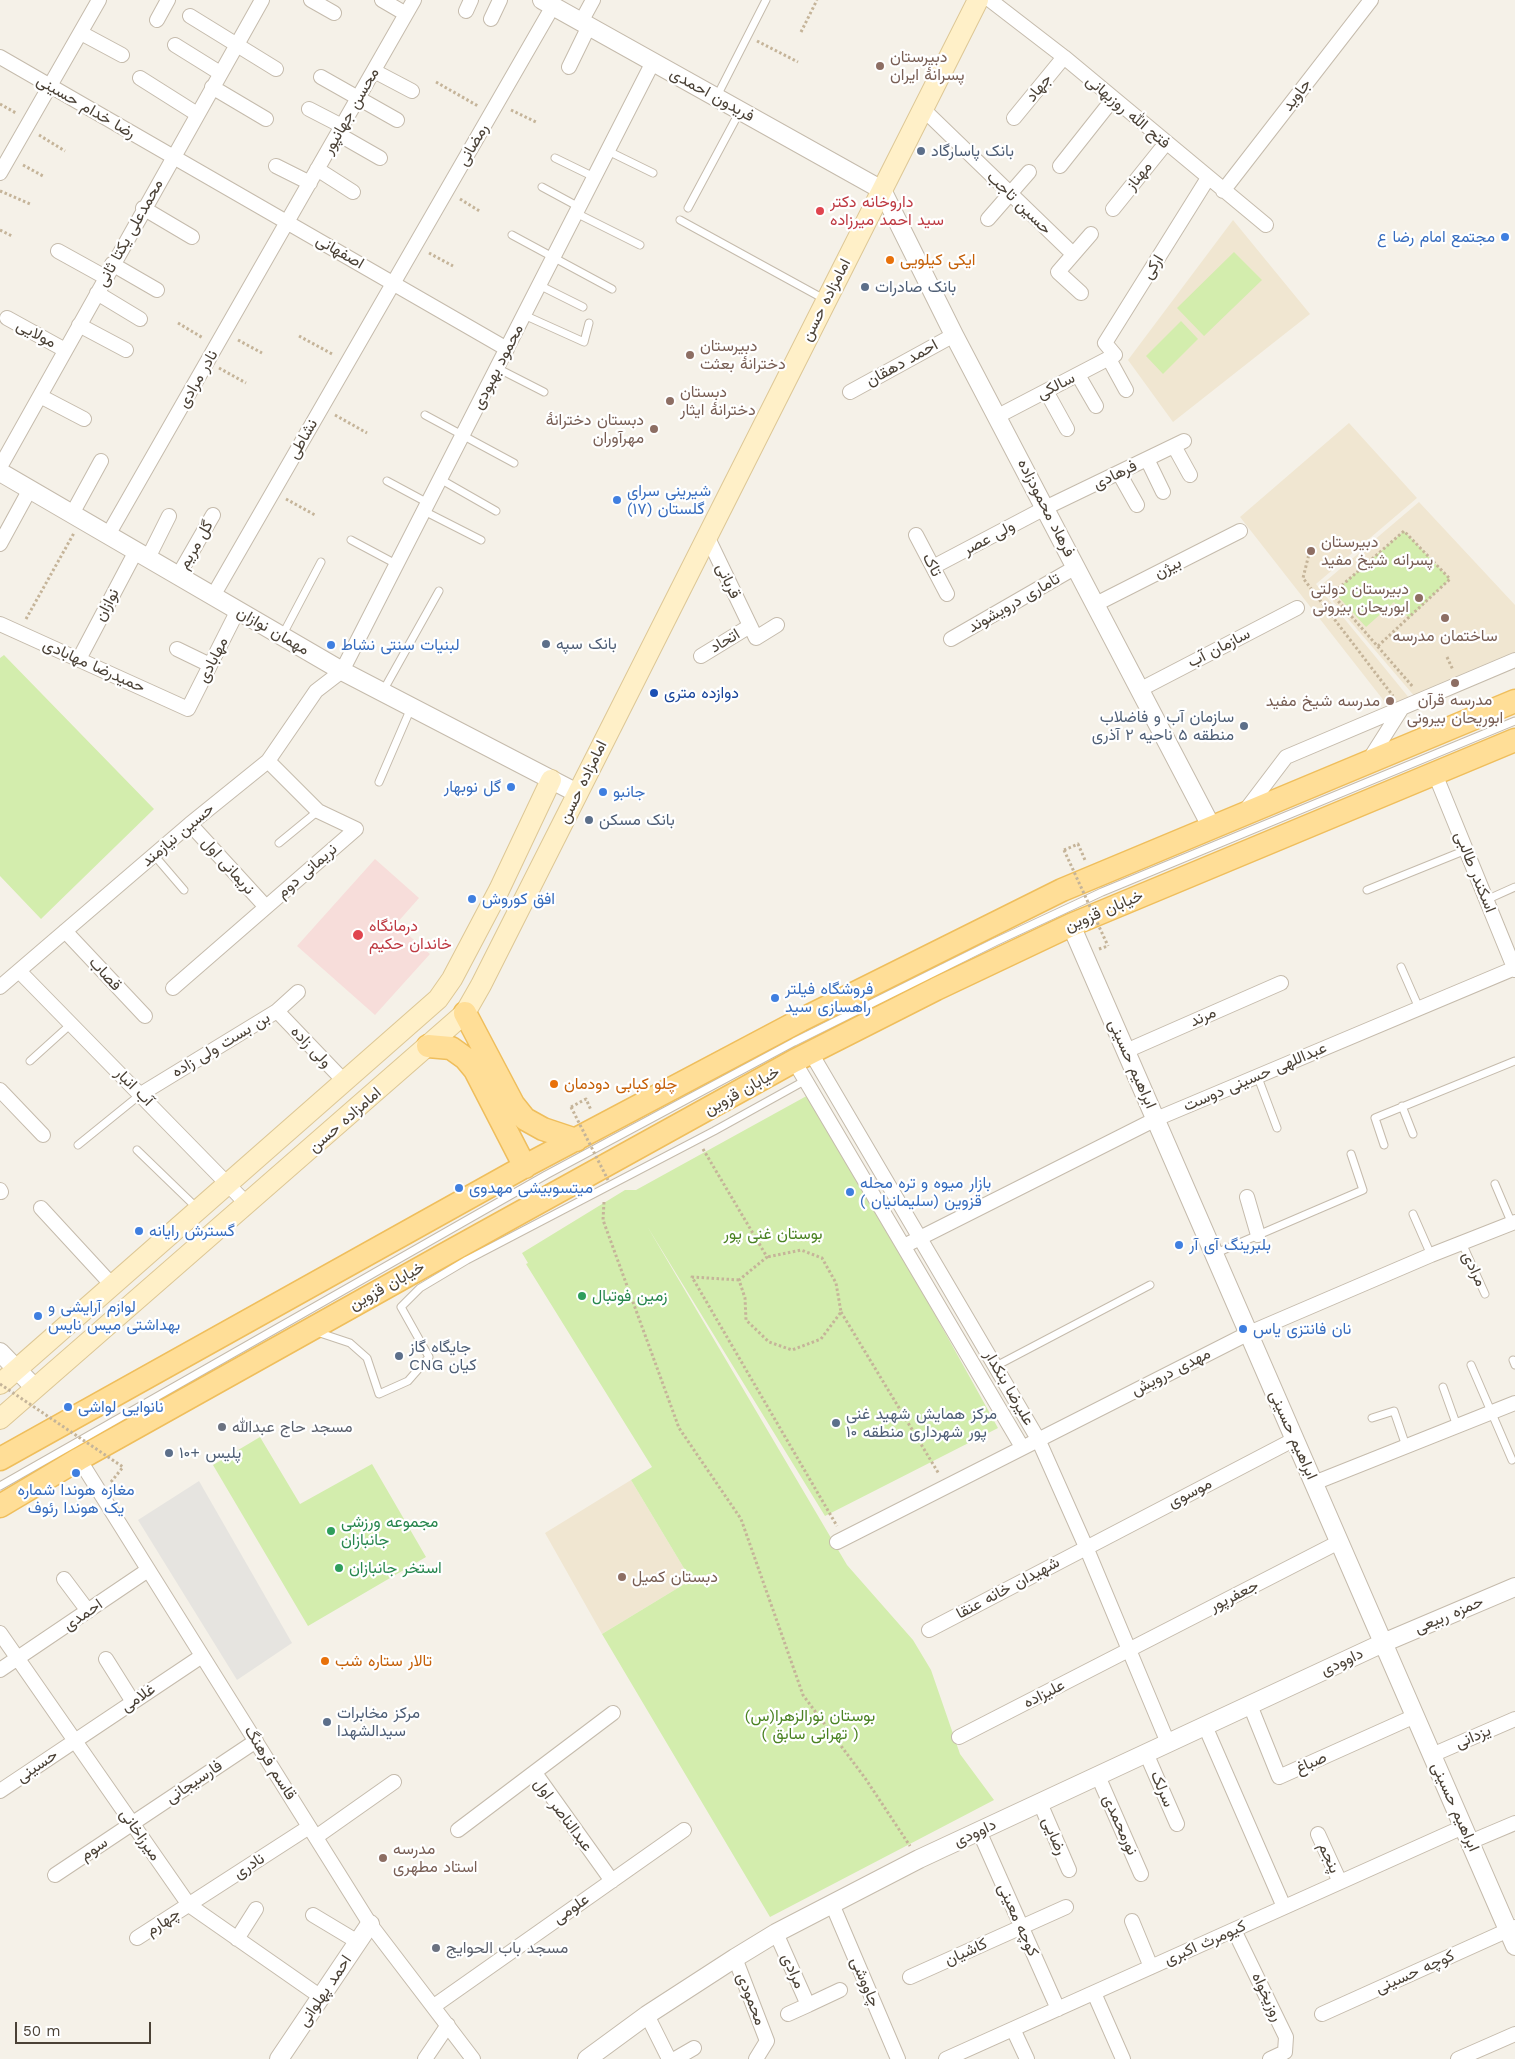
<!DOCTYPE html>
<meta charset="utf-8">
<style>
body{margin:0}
#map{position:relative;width:1515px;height:2059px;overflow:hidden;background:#f5f1e8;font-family:"Work Sans",sans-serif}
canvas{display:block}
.scale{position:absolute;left:15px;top:2022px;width:136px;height:22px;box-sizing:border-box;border:2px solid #4a4136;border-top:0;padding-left:6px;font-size:15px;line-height:18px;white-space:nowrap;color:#4a4136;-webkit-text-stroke:4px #fff;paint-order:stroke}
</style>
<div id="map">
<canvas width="1515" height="2059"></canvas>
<div class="scale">50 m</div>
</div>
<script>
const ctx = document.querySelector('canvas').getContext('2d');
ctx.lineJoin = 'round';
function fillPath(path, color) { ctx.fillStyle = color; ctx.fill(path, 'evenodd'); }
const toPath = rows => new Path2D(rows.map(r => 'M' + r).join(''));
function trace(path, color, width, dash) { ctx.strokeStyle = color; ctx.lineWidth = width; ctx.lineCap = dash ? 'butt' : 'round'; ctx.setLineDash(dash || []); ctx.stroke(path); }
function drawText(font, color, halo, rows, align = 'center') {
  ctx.font = font + ' "Work Sans",Vazirmatn,sans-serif'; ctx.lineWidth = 4.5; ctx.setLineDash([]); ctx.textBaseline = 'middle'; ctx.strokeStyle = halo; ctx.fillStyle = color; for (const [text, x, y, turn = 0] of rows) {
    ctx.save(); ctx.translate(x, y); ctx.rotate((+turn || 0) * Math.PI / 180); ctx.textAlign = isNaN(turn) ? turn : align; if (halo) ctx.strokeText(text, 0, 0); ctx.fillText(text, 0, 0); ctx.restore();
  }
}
fillPath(toPath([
 [1233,220,1310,314,1173,422,1128,360],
 [1349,423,1417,498,1316,584,1410,699,1388,706,1240,517],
 [1419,502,1515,605,1515,653,1416,698,1320,586],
 [631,1480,691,1580,602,1634,545,1533]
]), '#f0e6d1');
fillPath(toPath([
 [375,859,419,898,396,924,430,954,375,1015,297,946]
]), '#f7ddda');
fillPath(toPath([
 [1234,252,1262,280,1204,336,1177,308],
 [1181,321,1198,339,1163,374,1146,356],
 [1404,531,1450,579,1409,618,1394,602,1366,627,1334,592],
 [4,655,154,809,41,919,0,876,0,658],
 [812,1093,998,1428,825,1516,647,1226,847,1565,913,1640,931,1670,960,1754,994,1800,770,1917,602,1634,691,1580,631,1480,652,1467,526,1264,528,1263,522,1253,625,1190,636,1190],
 [260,1437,300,1504,372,1464,426,1557,308,1626,213,1465]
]), '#d3edad');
fillPath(toPath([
 [199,1481,292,1643,237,1680,138,1520]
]), '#e6e4e0');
const service = toPath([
 [716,98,766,0],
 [608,151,653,173],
 [555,158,594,177],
 [542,187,579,207],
 [688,208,740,111],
 [576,213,640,245],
 [680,220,824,299],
 [512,235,612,289],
 [539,285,583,307],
 [524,315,584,342,589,323],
 [497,368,544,392],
 [425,415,514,463],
 [440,479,496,511],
 [387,481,428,503],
 [424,511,481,540],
 [351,540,396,564],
 [282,636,321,562],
 [383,691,439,591],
 [379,782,411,708],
 [279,843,318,811],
 [154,855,184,890],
 [1367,890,1466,850],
 [1486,900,1515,887],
 [1401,967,1419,1008],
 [30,1061,71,1024],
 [1257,1075,1277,1128],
 [1402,1106,1413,1134],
 [78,1145,141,1094],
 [1384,1145,1375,1118,1515,1061],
 [137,1150,198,1209],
 [1495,1184,1512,1224],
 [1413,1214,1431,1255],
 [1462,1243,1485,1294],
 [1214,1254,1363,1190,1351,1154],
 [317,1332,350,1343,367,1358,379,1394,408,1381,429,1357,401,1307,420,1288,467,1260,714,1131,806,1080],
 [1513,1360,1515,1365],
 [1471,1365,1512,1460],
 [996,1366,1150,1285],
 [1443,1387,1457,1426],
 [1372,1418,1394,1411,1406,1446],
 [0,1486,546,1175,794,1042,995,942,1102,892,1515,721]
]);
const minor = toPath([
 [311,0,334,13],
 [382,0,406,14],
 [990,0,1064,57,1266,225],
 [466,11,471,0],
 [190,16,276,69],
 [491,19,500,0],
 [157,20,168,0],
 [581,22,593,0],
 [81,33,122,55],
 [175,45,220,73],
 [0,57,507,349],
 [569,67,589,26],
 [374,71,412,91],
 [321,77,397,120],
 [140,78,197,114],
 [212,87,266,119],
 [309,109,342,126],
 [923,109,1073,254],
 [1014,118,1064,57],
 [338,134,380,158],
 [276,166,310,183],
 [1060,166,1113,99],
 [317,169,353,192],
 [0,173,99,0],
 [1223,191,1371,0],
 [143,208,192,237],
 [1113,209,1166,143],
 [988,219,1029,172],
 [58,251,105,277],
 [112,264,157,290],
 [97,293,140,319],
 [1081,293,1058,272,1091,234],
 [7,318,65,350],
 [79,325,126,350],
 [1109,359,1126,390],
 [1078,375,1096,406],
 [1046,391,1067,429],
 [850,392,954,335],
 [40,396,84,419],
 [998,416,1115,355,1105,343,1208,178],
 [1174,446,1190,475],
 [1147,459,1163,492],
 [0,467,262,0],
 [1119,473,1137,505],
 [72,514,101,461],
 [108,535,414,0],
 [916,535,947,594],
 [707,536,756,638,777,625],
 [0,544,30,489],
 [148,558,169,516],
 [933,567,1045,508,1184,441],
 [178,576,213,515],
 [213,596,553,6],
 [1096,604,1240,531],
 [0,624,188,709,238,610],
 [951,639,1076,567],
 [177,649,210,665],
 [701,656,750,626],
 [79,659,136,551],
 [1141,689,1297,608],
 [1369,760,1402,708],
 [1435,774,1515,970],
 [1245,811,1286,757,1515,660],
 [190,824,266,907],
 [65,931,145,1016],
 [19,971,247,1204],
 [0,987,190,824,268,761,316,691,342,671,653,62],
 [173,988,356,829,318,811,268,761],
 [277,1011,345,1082],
 [1126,1051,1281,983],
 [811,1053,1038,1439,1086,1547,1168,1743],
 [794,1061,1022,1447],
 [0,1090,43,1135],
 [141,1094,277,1011,298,992],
 [0,1190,1,1192],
 [1247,1197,1258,1235],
 [41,1208,112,1285],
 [904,1246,1156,1119,1515,968],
 [79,1459,370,1924,473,2059],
 [1314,1483,1515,1403],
 [837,1542,1249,1333,1431,1255,1515,1222],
 [64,1579,88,1611],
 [929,1630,1295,1439],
 [0,1633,189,1905,321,1997],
 [106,1659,133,1702],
 [0,1670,148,1570],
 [1250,1705,1279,1777,1415,1716],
 [1205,1726,1284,1907],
 [959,1737,1339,1542],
 [1146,1753,1177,1824],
 [1432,1755,1515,1719],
 [535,1773,612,1881],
 [1098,1776,1141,1874],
 [0,1791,202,1656],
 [1040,1803,1069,1870],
 [458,1830,613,1713],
 [979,1831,1058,2009],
 [1318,1834,1340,1882],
 [316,1837,394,1782],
 [1470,1842,1515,1823],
 [55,1875,256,1741],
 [832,1904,898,2059],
 [313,1915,358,1942],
 [1132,1921,1151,1967],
 [1234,1930,1286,2037,1285,2052,1270,2059],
 [776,1933,808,2005,840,1990],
 [137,1938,309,1827],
 [237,1939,256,1909],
 [735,1958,767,2041,756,2059],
 [910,1977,1066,1907],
 [1094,1993,1123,2059],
 [434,2006,684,1830],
 [788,2014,808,2005],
 [1322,2014,1515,1927],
 [647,2015,669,2059],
 [1013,2029,1027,2059],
 [425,2059,448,2025],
 [675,2059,694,2048],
 [946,2059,1463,1827],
 [1458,2059,1515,2034]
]);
const tertiary = toPath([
 [542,0,882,190,954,335,1211,826],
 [0,472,342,671,577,793],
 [1071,925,1515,1946],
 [0,1352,35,1388],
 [279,2059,370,1924],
 [587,2059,647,2015,735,1958,776,1933,919,1859,1383,1643,1515,1587]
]);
const secondary = toPath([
 [0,1384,438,999,452,979,499,890,551,780],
 [0,1419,465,1013,481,985,978,0]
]);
const primary = toPath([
 [465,1013,513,1104,525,1119,543,1129,576,1140],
 [428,1046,451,1048,465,1058,475,1070,525,1167],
 [0,1459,529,1164,801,1020,1062,890,1515,701],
 [0,1506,79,1459,449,1252,794,1061,936,989,1071,925,1515,740]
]);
trace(service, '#c5bbac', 9);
trace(minor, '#c5bbac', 16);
trace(tertiary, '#c5bbac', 20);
trace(secondary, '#ddc795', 22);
trace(primary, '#efbe5c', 25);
trace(toPath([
 [801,32,817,0],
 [757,41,798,62],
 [436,82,478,106],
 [0,104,16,113],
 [511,110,538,123],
 [39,135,65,151],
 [23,165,43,176],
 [0,191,30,204],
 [460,199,481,212],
 [0,230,12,236],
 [429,253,453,266],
 [178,323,203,338],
 [299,336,334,355],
 [238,340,262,353],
 [219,368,246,383],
 [335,415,367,433],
 [286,499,315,515],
 [1311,546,1303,578,1393,696],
 [26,619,74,533],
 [1378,646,1450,579,1404,531,1332,594,1413,687],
 [1447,657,1453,670],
 [1064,850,1078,844,1085,860],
 [1099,949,1108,946],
 [571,1107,586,1099,591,1110],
 [703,1149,767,1257,739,1280,745,1298,746,1320,769,1342,792,1350,821,1339,841,1312,836,1283,822,1258,801,1250,767,1257],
 [604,1202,603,1220,679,1428,741,1519,803,1695,865,1778,910,1846],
 [739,1280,692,1277,837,1526],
 [841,1312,939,1474],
 [111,1482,123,1467]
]), '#c5b499', 3, [2.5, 2.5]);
trace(service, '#fff', 7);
trace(minor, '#fff', 14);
trace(tertiary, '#fff', 18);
trace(secondary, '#fff0c8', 20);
trace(primary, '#ffde97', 22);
trace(toPath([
 [1064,850,1108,946],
 [571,1107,608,1180],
 [0,1384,123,1467]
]), '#c5b499', 3, [2.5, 2.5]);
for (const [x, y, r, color] of [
 [880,66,5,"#8d6e63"],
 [921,151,5,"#5c6f8a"],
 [820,211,5,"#e0444e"],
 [1505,237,5,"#3f7fe0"],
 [890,260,5,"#e8710a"],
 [865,287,5,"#5c6f8a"],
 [690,355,5,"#8d6e63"],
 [670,401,5,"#8d6e63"],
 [654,429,5,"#8d6e63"],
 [617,500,5,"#3f7fe0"],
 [1311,551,5,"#8d6e63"],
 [1419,598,5,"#8d6e63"],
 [1445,618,5,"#8d6e63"],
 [546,644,5,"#5c6f8a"],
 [331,645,5,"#3f7fe0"],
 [1455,683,5,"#8d6e63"],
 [654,693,5,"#1a4fb4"],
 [1390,701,5,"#8d6e63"],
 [1244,726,5,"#5c6f8a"],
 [511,787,5,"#3f7fe0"],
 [603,792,5,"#3f7fe0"],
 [589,820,5,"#5c6f8a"],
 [472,899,5,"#3f7fe0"],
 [358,935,6,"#e0444e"],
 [775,998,5,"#3f7fe0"],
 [554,1084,5,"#e8710a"],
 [459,1188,5,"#3f7fe0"],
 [850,1192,5,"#3f7fe0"],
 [139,1231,5,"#3f7fe0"],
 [1179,1245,5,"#3f7fe0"],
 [582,1296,5,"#2e9e5b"],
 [38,1316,5,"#3f7fe0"],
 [1243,1329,5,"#3f7fe0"],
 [399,1356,5,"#5c6f8a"],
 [68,1407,5,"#3f7fe0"],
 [836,1423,5,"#5c6f8a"],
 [222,1427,5,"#6b7280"],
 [169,1453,5,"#5c6f8a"],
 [76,1473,5,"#3f7fe0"],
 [331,1531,5,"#2e9e5b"],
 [339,1568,5,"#2e9e5b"],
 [622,1577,5,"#8d6e63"],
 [325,1661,5,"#e8710a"],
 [327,1722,5,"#5c6f8a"],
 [383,1858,5,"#8d6e63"],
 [436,1948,5,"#6b7280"]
]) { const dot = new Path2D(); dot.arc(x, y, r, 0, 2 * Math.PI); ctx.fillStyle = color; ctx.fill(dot); trace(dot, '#fff', 2); }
drawText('16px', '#785e54', '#fff', [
 ["دبیرستان",890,57],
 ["پسرانهٔ ایران",890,75],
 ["دبیرستان",700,346],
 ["دخترانهٔ بعثت",700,364],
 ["دبستان",680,392],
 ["دخترانهٔ ایثار",680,410],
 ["دبستان دخترانهٔ",644,420,"right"],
 ["مهرآوران",644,438,"right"],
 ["دبیرستان",1321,542],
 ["پسرانه شیخ مفید",1321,560],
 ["دبیرستان دولتی",1409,589,"right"],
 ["ابوریحان بیرونی",1409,607,"right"],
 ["ساختمان مدرسه",1445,636,"center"],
 ["مدرسه قرآن",1455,700,"center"],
 ["ابوریحان بیرونی",1455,718,"center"],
 ["مدرسه شیخ مفید",1380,701,"right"],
 ["دبستان کمیل",632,1577],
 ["مدرسه",393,1849],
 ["استاد مطهری",393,1867]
], 'left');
drawText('16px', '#4a4136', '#fff', [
 ["جهاد",1039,88,-51],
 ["فریدون احمدی",712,95,29],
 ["جاوید",1297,95,-52],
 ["رضا خدام حسینی",86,107,30],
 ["محسن جهانپور",351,111,-60],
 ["فتح الله روزبهانی",1128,112,40],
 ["رمضانی",473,145,-60],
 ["مهناز",1139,176,-51],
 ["حسین تاجب",1019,203,44],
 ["محمدعلی یکتا ثانی",130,233,-61],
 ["اصفهانی",340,252,30],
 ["ارکی",1153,267,-58],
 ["امامزاده حسن",826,300,-63],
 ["مولایی",36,334,28],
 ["احمد دهقان",902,363,-29],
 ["محمود بهبودی",498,367,-63],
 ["نادر مرادی",198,379,-60],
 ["سالکی",1056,386,-27],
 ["نشاطی",303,439,-60],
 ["فرهادی",1115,475,-26],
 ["فرهاد محمودزاده",1046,508,63],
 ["ولی عصر",989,538,-28],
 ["گل مریم",196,545,-60],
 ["تاک",932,565,62],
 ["بیژن",1168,568,-27],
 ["قربانی",728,581,65],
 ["تاماری درویشوند",1014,603,-30],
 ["نوازان",107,605,-62],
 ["مهمان نوازان",273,631,30],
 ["اتحاد",725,641,-31],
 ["سازمان آب",1219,648,-27],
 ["مهابادی",213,660,-63],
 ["حمیدرضا مهابادی",94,666,24],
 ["امامزاده حسن",583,782,-64],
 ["حسین نیازمند",178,835,-40],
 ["نریمانی اول",228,866,48],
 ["نریمانی دوم",307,871,-41],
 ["اسکندر طالبی",1475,872,68],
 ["خیابان قزوین",1104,911,-23],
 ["قصاب",105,974,47],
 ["مرند",1203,1017,-24],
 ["بن بست ولی زاده",221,1045,-31],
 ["ولی زاده",311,1047,46],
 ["ابراهیم حسینی",1132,1064,66],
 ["عبداللهی حسینی دوست",1255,1077,-23],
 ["آب انبار",134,1087,45],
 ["خیابان قزوین",742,1091,-29],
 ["امامزاده حسن",345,1120,-41],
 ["مرادی",1474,1269,65],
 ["خیابان قزوین",387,1286,-29],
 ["مهدی درویش",1171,1372,-27],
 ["علیرضا بنکدار",1009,1388,60],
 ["ابراهیم حسینی",1293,1435,66],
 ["موسوی",1190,1493,-27],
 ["شهیدان خانه‌ عنقا",1008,1588,-28],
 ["جعفرپور",1234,1596,-27],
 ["احمدی",83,1615,-34],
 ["حمزه ربیعی",1449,1615,-23],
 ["داوودی",1342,1662,-25],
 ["علیزاده",1044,1694,-27],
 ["غلامی",138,1698,-34],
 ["یزدانی",1473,1737,-23],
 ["قاسم فرهنگ",270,1763,58],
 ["صباغ",1311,1763,-24],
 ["حسینی",37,1766,-34],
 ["فارسیجانی",194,1782,-34],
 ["سرلک",1162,1789,67],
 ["ابراهیم حسینی",1455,1807,66],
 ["عبدالناصر اول",563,1815,53],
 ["نورمحمدی",1120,1825,66],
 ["داوودی",975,1833,-25],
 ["میرزاخانی",140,1835,55],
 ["رضایی",1054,1836,67],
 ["سوم",94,1849,-34],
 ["پنجم",1329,1858,66],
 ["نادری",249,1866,-33],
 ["علومی",571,1909,-35],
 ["کوچه معینی",1018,1920,66],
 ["چهارم",163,1922,-33],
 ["کیومرث اکبری",1205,1943,-24],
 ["کاشیان",966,1952,-24],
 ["مرادی",793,1971,66],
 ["کوچه حسینی",1415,1972,-24],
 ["چاووشی",865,1982,67],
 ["احمد پهلوانی",325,1991,-56],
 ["روزیخواه",1267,1997,65],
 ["محمودی",751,1999,69]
]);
drawText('16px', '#4e5e75', '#fff', [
 ["بانک پاسارگاد",931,151],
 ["بانک صادرات",875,287],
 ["بانک سپه",556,644],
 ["سازمان آب و فاضلاب",1234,717,"right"],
 ["منطقه ۵ ناحیه ۲ آذری",1234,735,"right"],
 ["بانک مسکن",599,820],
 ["جایگاه گاز",409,1347],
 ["CNG کیان",409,1365],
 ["مرکز همایش شهید غنی",846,1414],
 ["پور شهرداری منطقه ۱۰",846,1432],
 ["پلیس +۱۰",179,1453],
 ["مرکز مخابرات",337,1713],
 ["سیدالشهدا",337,1731]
], 'left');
drawText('16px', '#be3a42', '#fff', [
 ["داروخانه دکتر",830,202],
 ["سید احمد میرزاده",830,220],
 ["درمانگاه",369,926],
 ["خاندان حکیم",369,944]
], 'left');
drawText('16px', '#366cbe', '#fff', [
 ["مجتمع امام رضا ع",1495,237,"right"],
 ["شیرینی سرای",627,491],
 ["گلستان (۱۷)",627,509],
 ["لبنیات سنتی نشاط",341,645],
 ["گل نوبهار",501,787,"right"],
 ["جانبو",613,792],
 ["افق کوروش",482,899],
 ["فروشگاه فیلتر",785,989],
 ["راهسازی سید",785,1007],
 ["بازار میوه و تره محله",860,1183],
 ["قزوین (سلیمانیان )",860,1201],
 ["میتسوبیشی مهدوی",469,1188],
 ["گسترش رایانه",149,1231],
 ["بلبرینگ آی آر",1189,1245],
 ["لوازم آرایشی و",48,1307],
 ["بهداشتی میس نایس",48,1325],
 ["نان فانتزی یاس",1253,1329],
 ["نانوایی لواشی",78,1407],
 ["مغازه هوندا شماره",76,1490,"center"],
 ["یک هوندا رئوف",76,1508,"center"]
], 'left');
drawText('16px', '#c56008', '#fff', [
 ["ایکی کیلویی",900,260],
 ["چلو کبابی دودمان",564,1084],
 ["تالار ستاره شب",335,1661]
], 'left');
drawText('16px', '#164399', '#fff', [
 ["دوازده متری",664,693]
], 'left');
drawText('16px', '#4a8222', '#fff', [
 ["بوستان غنی پور",773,1234],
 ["بوستان نورالزهرا(س)",810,1716],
 ["( تهرانی سابق )",810,1734]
]);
drawText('16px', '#27864d', '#fff', [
 ["زمین فوتبال",592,1296],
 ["مجموعه ورزشی",341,1522],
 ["جانبازان",341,1540],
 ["استخر جانبازان",349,1568]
], 'left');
drawText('16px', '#5b616d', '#fff', [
 ["مسجد حاج عبدالله",232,1427],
 ["مسجد باب الحوایج",446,1948]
], 'left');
</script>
